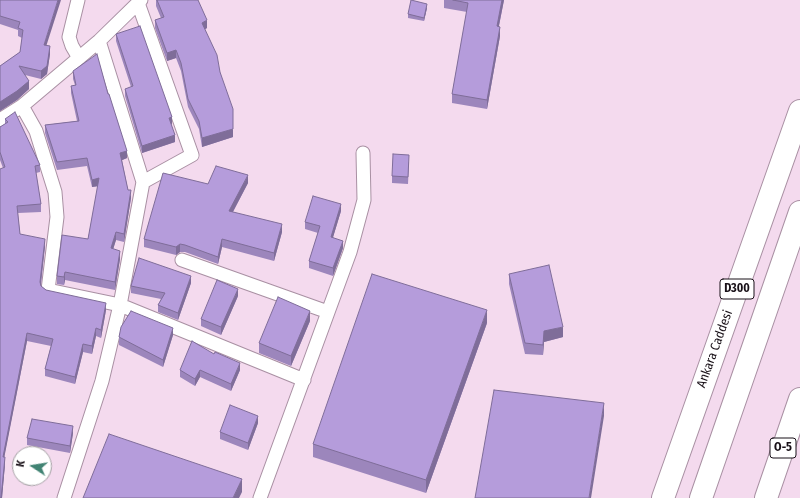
<!DOCTYPE html>
<style>
body{margin:0}
#map{position:relative;width:800px;height:498px;overflow:hidden;background:#f4daee;font-family:"Fira Sans Condensed",sans-serif}
canvas{display:block}
.north{position:absolute;left:12px;top:446px;width:40px;height:40px;box-sizing:border-box;background:#fff;border:1px solid #a3a0a3;border-radius:50%;rotate:282deg;font-size:11px;font-weight:700;line-height:16px;text-align:center;color:#191118}
.north::after{content:'';display:block;margin:auto;width:14px;height:18px;background:#418373;clip-path:polygon(50% 0,100% 100%,50% 72%,0 100%)}
</style>
<div id="map">
<canvas width="800" height="498"></canvas>
<div class="north">K</div>
</div>
<script>
const ctx = document.querySelector('canvas').getContext('2d');
ctx.lineJoin = 'round';
const toPath = rows => new Path2D(rows.map(r => 'M' + r).join(''));
function trace(path, color, width, dash) { ctx.strokeStyle = color; ctx.lineWidth = width; ctx.lineCap = dash ? 'butt' : 'round'; ctx.setLineDash(dash || []); ctx.stroke(path); }
function fillPath(path, color) { ctx.fillStyle = color; ctx.fill(path, 'evenodd'); }
function drawText(font, color, halo, rows, align = 'center') {
  ctx.font = font + ' "Fira Sans Condensed",sans-serif'; ctx.lineWidth = 4; ctx.setLineDash([]); ctx.textBaseline = 'middle'; ctx.strokeStyle = halo; ctx.fillStyle = color; for (const [text, x, y, turn = 0] of rows) {
    ctx.save(); ctx.translate(x, y); ctx.rotate((+turn || 0) * Math.PI / 180); ctx.textAlign = isNaN(turn) ? turn : align; if (halo) ctx.strokeText(text, 0, 0); ctx.fillText(text, 0, 0); ctx.restore();
  }
}
const minor = toPath([
 [78,0,69,37,72,46,79,58],
 [138,3,192,155,143,182],
 [22,106,36,131,55,192,57,217,48,290,120,305,304,380],
 [0,120,22,106,99,41,141,0],
 [182,260,328,312],
 [64,498,102,381,120,305,143,182,99,41],
 [260,498,350,252,364,200,363,153]
]);
const trunk = toPath([
 [663,498,800,111],
 [701,498,800,212]
]);
const motorway = toPath([
 [766,498,800,399]
]);
trace(minor, '#a990a3', 15);
trace(trunk, '#a990a3', 24);
trace(motorway, '#a990a3', 24);
trace(minor, '#fff', 13);
trace(trunk, '#fff', 22);
trace(motorway, '#fff', 22);
fillPath(toPath([
 [0,0,47,46,50,54,47,74,41,79,25,75,29,89,17,100,0,111,0,66,20,52,22,38,18,36,18,30,0,24],
 [156,0,198,0,207,28,205,29,220,72,233,137,202,147,199,129,188,107,181,71,176,58,167,61,155,28,155,20,161,18,156,6],
 [444,0,504,0,499,26,500,36,487,109,452,103,452,94,467,12,444,8],
 [427,8,424,21,408,18,408,14],
 [116,34,172,124,171,125,175,142,142,153,125,96,125,89,131,87,116,41],
 [73,71,108,94,127,158,122,160,128,190,131,198,124,242,116,240,113,249,120,259,115,290,65,280,64,285,57,284,57,276,88,239,98,186,92,187,87,166,57,170,45,133,45,125,77,121,71,93,71,86,75,85,73,79],
 [5,119,40,165,40,172,36,173,41,204,41,212,18,213,20,234,45,246,41,286,46,290,106,310,101,338,96,336,92,354,83,352,75,384,45,376,45,369,51,346,27,341,4,457,5,464,2,498,0,498,3,168,0,160,0,127,5,124],
 [409,162,408,184,392,183,392,176],
 [248,183,233,212,282,232,274,261,222,247,218,264,185,252,180,252,176,255,144,247,144,239,208,184],
 [341,211,333,237,343,248,333,276,309,268,309,261,318,233,305,229,305,222],
 [509,274,563,337,544,342,543,355,525,354,509,284],
 [191,283,178,320,158,312,158,305,161,299,131,293,131,286],
 [238,296,221,335,201,326,201,319],
 [310,321,291,366,259,353,259,343],
 [487,323,426,493,313,457,313,444],
 [173,335,163,367,119,345,119,337],
 [180,370,240,370,231,391,200,377,195,386,180,377],
 [258,423,248,450,220,439,220,432],
 [73,433,70,453,27,445,27,438]
]), '#9c86bc');
fillPath(toPath([
 [58,0,61,0,44,53,44,45],
 [502,0,504,0,497,35,497,26],
 [427,4,427,8,424,21,424,18],
 [207,20,207,28,202,31,202,23],
 [500,27,500,36,487,109,487,100],
 [50,46,50,54,47,74,41,79,41,71],
 [176,50,176,58,167,61,167,53],
 [29,81,29,89,17,100,0,111,0,102],
 [172,117,172,124,169,125,169,118],
 [233,129,233,137,202,147,202,138],
 [175,135,175,142,142,153,142,146],
 [127,151,127,158,120,161,120,153],
 [248,175,248,183,229,219,229,211],
 [99,178,99,186,92,187,92,180],
 [131,190,131,198,124,242,124,234],
 [341,204,341,211,331,244,331,237],
 [282,224,282,232,274,261,274,253],
 [116,232,116,240,111,256,111,248],
 [45,239,45,246,40,289,40,282],
 [222,239,222,247,218,264,218,257],
 [343,241,343,248,333,276,333,268],
 [180,244,180,252,176,255,176,247],
 [120,251,120,259,115,290,115,282],
 [65,272,65,280,64,285,64,277],
 [191,276,191,283,178,320,178,313],
 [238,289,238,296,221,335,221,327],
 [106,303,106,310,101,338,101,330],
 [487,310,487,323,426,493,426,480],
 [310,311,310,321,291,366,291,356],
 [563,327,563,337,544,342,543,355,543,345,544,331],
 [96,328,96,336,92,354,92,346],
 [173,328,173,335,163,367,163,360],
 [27,333,27,341,3,464,3,457],
 [83,344,83,352,75,384,75,377],
 [240,363,240,370,231,391,231,384],
 [200,370,200,377,195,386,195,379],
 [604,403,604,416,591,498,589,498],
 [258,416,258,423,248,450,248,443],
 [73,426,73,433,70,453,70,446],
 [5,457,5,464,2,498,1,498],
 [242,479,242,492,239,498,233,498]
]), '#7f6d99');
const building = toPath([
 [0,0,58,0,44,45,50,46,47,66,41,71,19,66,29,81,17,91,0,102,0,66,20,52,23,30,18,28,20,22,0,16,0,0],
 [157,0,198,0,207,20,202,23,217,55,220,72,233,109,233,129,202,138,199,121,188,99,181,63,176,50,167,53,155,20,164,17,157,0],
 [411,0,427,4,424,18,408,14,411,0],
 [453,0,502,0,497,26,500,27,487,100,452,94,468,3,453,0],
 [140,26,172,117,169,118,175,135,142,146,125,89,133,86,116,34,140,26],
 [97,54,108,94,109,94,127,151,120,153,128,190,131,190,124,234,116,232,111,248,120,251,115,282,65,272,64,277,57,276,62,235,88,239,99,178,92,180,87,158,57,162,45,125,79,121,71,86,76,85,73,71,97,54],
 [15,112,40,165,35,166,41,204,17,206,20,234,45,239,40,282,41,286,46,290,106,303,101,330,96,328,92,346,83,344,75,377,45,369,53,339,27,333,3,457,5,457,1,498,0,498,0,169,5,167,0,152,0,127,8,122,5,119,15,112],
 [393,154,409,155,408,177,392,176,393,154],
 [216,166,248,175,229,211,282,224,274,253,222,239,218,257,185,245,180,244,176,247,144,239,163,173,208,184,216,166],
 [313,196,341,204,331,237,343,241,333,268,309,261,320,226,305,222,313,196],
 [139,258,191,276,178,313,158,305,165,293,131,286,139,258],
 [549,265,563,327,544,331,543,345,525,343,509,274,549,265],
 [372,274,487,310,426,480,313,444,372,274],
 [217,280,238,289,221,327,201,319,217,280],
 [278,297,310,311,291,356,259,343,278,297],
 [131,311,173,328,163,360,119,337,121,327,131,311],
 [192,341,214,354,215,352,240,363,231,384,200,370,195,379,180,370,192,341],
 [494,390,604,403,589,498,475,498,494,390],
 [230,405,258,416,248,443,220,432,230,405],
 [32,419,73,426,70,446,27,438,32,419],
 [109,434,242,479,233,498,83,498,109,434]
]);
fillPath(building, '#b59cdb');
trace(building, '#7f6d99', 1);
for (const [x, y, w] of [
 [737,289,34],
 [783,448,26]
]) { const box = new Path2D(); box.roundRect(x - w / 2, y - 10, w, 20, 3); ctx.fillStyle = '#fff'; ctx.fill(box); trace(box, '#191118', 1); }
drawText('bold 12px', '#191118', null, [
 ["D300",737,289],
 ["O-5",783,448]
]);
drawText('13px', '#191118', '#fff', [
 ["Ankara Caddesi",715,349,-70]
]);
</script>
